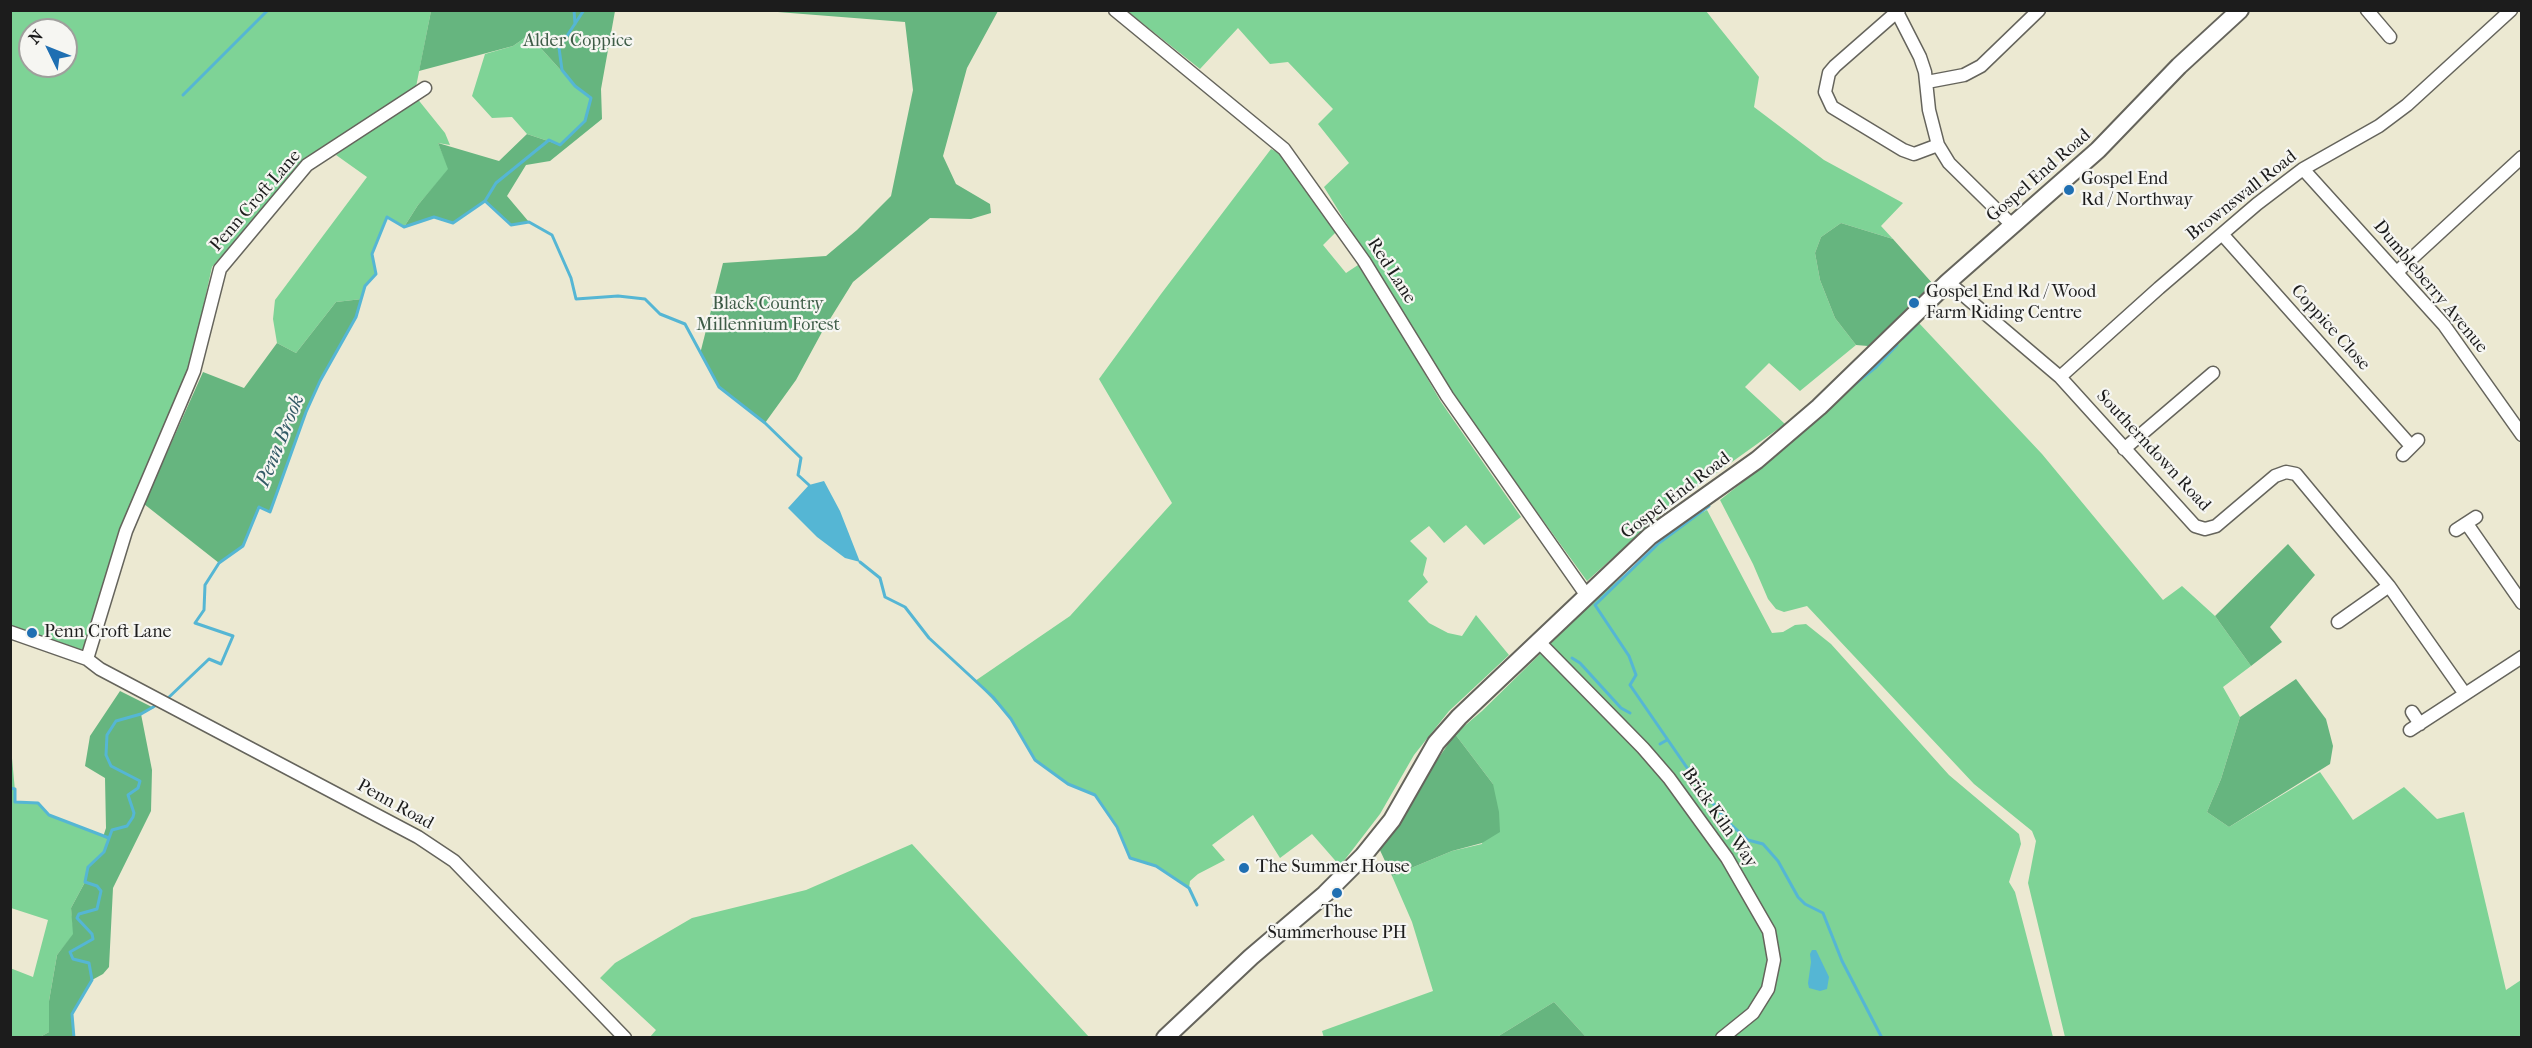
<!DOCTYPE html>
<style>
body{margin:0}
#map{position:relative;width:2532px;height:1048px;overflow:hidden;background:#ece9d2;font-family:"IM FELL French Canon",serif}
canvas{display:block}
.frame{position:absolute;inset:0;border:12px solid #1c1c1c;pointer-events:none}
.north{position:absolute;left:18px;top:18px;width:60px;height:60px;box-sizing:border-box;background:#f6f6f2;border:2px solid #9f9f9c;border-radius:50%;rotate:313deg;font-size:16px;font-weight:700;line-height:24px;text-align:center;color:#1c1c1c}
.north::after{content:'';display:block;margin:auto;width:21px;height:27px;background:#1f6fb2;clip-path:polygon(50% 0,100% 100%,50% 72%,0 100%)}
</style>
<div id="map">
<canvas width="2532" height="1048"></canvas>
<div class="frame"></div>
<div class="north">N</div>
</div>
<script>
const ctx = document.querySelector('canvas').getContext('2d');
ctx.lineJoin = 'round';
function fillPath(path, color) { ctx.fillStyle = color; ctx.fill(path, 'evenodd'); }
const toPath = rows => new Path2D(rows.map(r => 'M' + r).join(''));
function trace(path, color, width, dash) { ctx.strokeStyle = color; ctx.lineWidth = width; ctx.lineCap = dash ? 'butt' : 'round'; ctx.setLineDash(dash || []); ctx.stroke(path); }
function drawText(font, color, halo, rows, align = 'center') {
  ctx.font = font + ' "IM FELL French Canon",serif'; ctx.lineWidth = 4.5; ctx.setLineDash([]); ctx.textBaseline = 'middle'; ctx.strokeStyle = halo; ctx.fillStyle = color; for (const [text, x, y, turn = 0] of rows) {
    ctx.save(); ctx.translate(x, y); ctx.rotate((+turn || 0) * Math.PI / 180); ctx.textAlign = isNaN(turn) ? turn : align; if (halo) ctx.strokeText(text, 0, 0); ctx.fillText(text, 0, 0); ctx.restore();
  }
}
fillPath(toPath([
 [11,11,431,11,416,87,308,159,212,267,190,367,118,536,82,653,11,627],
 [30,30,66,30,66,66,30,66],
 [1127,11,1706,11,1759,77,1754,107,1824,160,1903,203,1881,226,1893,239,1841,223,1821,237,1815,253,1820,280,1835,318,1856,345,1800,391,1769,363,1745,387,1785,424,1669,507,1587,581,1450,392,1324,187,1349,163,1318,124,1333,109,1288,62,1270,64,1238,28,1200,69],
 [529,35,575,86,591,98,585,121,560,145,527,134,512,117,492,118,472,96,485,54,513,46],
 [416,97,445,133,450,145,438,143,449,169,418,205,404,227,387,217,372,254,376,274,365,286,362,299,336,302,296,353,277,343,273,319,275,300,367,177,336,155],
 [1271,149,1281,154,1337,231,1323,245,1346,273,1361,263,1441,402,1521,517,1484,545,1466,525,1444,543,1429,526,1410,541,1427,558,1423,575,1428,582,1408,601,1429,623,1448,633,1462,636,1476,615,1509,655,1449,711,1414,755,1380,814,1340,866,1312,834,1280,858,1253,815,1212,845,1225,860,1198,874,1190,881,1189,888,1156,866,1130,858,1117,827,1095,796,1068,784,1035,760,1011,719,975,681,1070,616,1172,503,1099,379,1161,294],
 [1918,322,2042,454,2163,600,2182,586,2215,616,2251,666,2223,687,2240,717,2221,779,2207,812,2229,827,2320,772,2353,820,2404,787,2437,819,2464,812,2506,990,2521,980,2521,1037,2065,1037,2028,883,2036,841,2032,831,1974,784,1807,606,1784,612,1776,609,1768,599,1753,564,1720,500,1772,459],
 [1707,510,1772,633,1783,632,1795,625,1806,624,1831,644,1949,775,2019,834,2021,844,2009,882,2015,892,2053,1037,1586,1037,1554,1002,1497,1037,1324,1038,1322,1031,1433,991,1412,922,1392,876,1452,851,1482,844,1493,784,1455,734,1482,711,1593,602,1685,522],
 [11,747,16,802,38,803,49,815,109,838,104,852,88,868,85,882,71,908,74,934,57,955,49,1001,49,1032,40,1037,11,1037,10,968,33,977,48,920,11,908],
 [912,844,1089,1037,650,1037,656,1030,600,978,615,963,692,918,806,890]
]), '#7ed396');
fillPath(toPath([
 [431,11,615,11,601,89,602,119,550,161,526,165,507,196,529,222,511,225,485,201,453,223,434,217,404,227,418,205,448,169,438,143,499,161,527,134,560,145,585,121,590,98,575,86,529,35,513,46,419,71],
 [765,11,998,11,967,68,943,156,956,184,990,204,991,213,971,219,930,218,853,282,822,332,796,380,765,423,719,387,700,354,723,263,826,256,857,230,891,196,913,90,905,22],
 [1841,223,1893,239,1933,284,1868,346,1856,345,1835,318,1820,280,1815,253,1821,237],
 [362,299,356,317,320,381,306,412,270,512,258,507,243,546,219,563,144,504,203,372,244,388,277,343,296,353,336,302],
 [2288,544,2315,575,2270,627,2282,642,2251,666,2215,616],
 [2296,679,2326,719,2333,746,2330,764,2229,827,2207,812,2221,779,2240,717],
 [120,691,154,708,141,714,152,770,151,811,113,888,109,967,103,974,92,980,72,1014,74,1037,40,1037,49,1032,49,1001,57,955,73,934,71,908,85,882,88,867,104,852,108,839,103,837,106,828,105,778,85,766,90,736],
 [1455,734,1493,784,1499,812,1500,832,1482,843,1452,851,1392,876,1378,846],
 [1554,1002,1586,1037,1497,1037]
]), '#66b57f');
fillPath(toPath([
 [824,481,840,511,860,562,845,558,817,537,788,508,809,485],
 [1812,950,1816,950,1818,954,1829,977,1827,989,1820,991,1809,988,1808,983,1811,962,1810,954]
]), '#55b6d4');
trace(toPath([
 [574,10,575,24],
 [183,95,268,10],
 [485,201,511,225,529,222,552,235,571,278,576,299,618,296,645,299,660,314,685,324,719,387,765,423,801,458,798,475,809,485],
 [1903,338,1916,325],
 [1850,388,1876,367,1897,345],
 [1709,506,1659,543,1595,605,1629,656,1636,675,1630,685,1701,788,1726,820,1748,840,1763,844,1778,861,1798,897,1805,904,1823,913,1842,961,1882,1038],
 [860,562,880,578,885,597,905,607,929,638,993,697,1011,719,1035,760,1068,784,1095,795,1117,827,1130,858,1156,866,1189,888,1197,905],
 [1572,658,1580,663,1621,708,1630,713],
 [166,700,209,659,221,664,233,636,195,623,204,610,205,585,219,563,243,546,259,507,270,512,306,412,320,381,356,317,365,286,376,274,372,254,387,217,404,227,434,217,453,223,485,201,496,183,549,140,560,145,585,121,591,98,575,86,562,70,559,48,584,10],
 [1660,744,1667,740],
 [10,788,15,789,15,802,38,803,49,815,109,838],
 [74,1038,72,1014,92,980,89,963,73,959,70,952,93,939,92,934,77,918,79,914,97,909,101,891,97,886,85,882,88,867,104,852,112,830,127,826,133,817,134,813,128,795,138,788,140,781,111,766,106,755,107,735,116,721,141,714,160,703]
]), '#55b6d4', 3);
const minor = toPath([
 [1115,10,1284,149,1364,261,1447,396,1587,596],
 [1896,10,1920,57,1925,72,1929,110,1938,145,1949,163,2012,225],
 [1899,10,1835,66,1829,73,1825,92,1832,107,1903,150,1914,154,1938,145],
 [2367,10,2390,37],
 [1927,82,1964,75,1981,66,2039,10],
 [2303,169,2444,325,2522,435],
 [2222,234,2411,446],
 [2397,272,2522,157],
 [1948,282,2060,377,2195,526,2205,529,2216,526,2275,476,2286,472,2296,474,2389,586,2465,694],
 [2060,377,2159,288,2257,204,2303,169,2379,126,2407,105,2511,10],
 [2124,449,2213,373],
 [2403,455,2418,440],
 [2467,524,2522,603],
 [2456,530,2476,517],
 [2338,622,2389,586],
 [10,632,87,659,100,669,418,837,454,861,625,1038],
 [1540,643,1643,748,1669,778,1727,858,1769,931,1774,960,1768,989,1753,1013,1722,1038],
 [87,659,126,531,194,371,220,269,307,165,425,88],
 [2412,712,2420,724],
 [2410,730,2522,657]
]);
const major = toPath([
 [1165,1038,1251,957,1325,894,1363,856,1392,820,1436,743,1459,717,1650,536,1757,460,1819,407,1948,282,2098,150,2179,66,2240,10]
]);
trace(minor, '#65645c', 15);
trace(major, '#65645c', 20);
trace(minor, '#fff', 12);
trace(major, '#fff', 16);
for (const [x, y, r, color] of [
 [2069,190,6,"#1f6fb2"],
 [1914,303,6,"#1f6fb2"],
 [32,633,6,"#1f6fb2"],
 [1244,868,6,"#1f6fb2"],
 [1337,893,6,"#1f6fb2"]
]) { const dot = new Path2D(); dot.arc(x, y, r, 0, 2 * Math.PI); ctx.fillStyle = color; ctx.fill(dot); trace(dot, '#f6f6f2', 2); }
drawText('18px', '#3e5c47', '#f6f6f2', [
 ["Alder Coppice",578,42],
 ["Black Country",768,305],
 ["Millennium Forest",768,326]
]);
drawText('18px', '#1c1c1c', '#f6f6f2', [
 ["Gospel End Road",2039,176,-41],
 ["Brownswall Road",2242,196,-38],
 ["Penn Croft Lane",256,201,-49],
 ["Red Lane",1391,271,57],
 ["Dumbleberry Avenue",2430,287,50],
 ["Coppice Close",2330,328,48],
 ["Southerndown Road",2153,451,47],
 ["Gospel End Road",1676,496,-37],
 ["Penn Road",395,805,29],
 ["Brick Kiln Way",1719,818,55]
]);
drawText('18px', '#1c1c1c', '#f6f6f2', [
 ["Gospel End",2081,180],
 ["Rd / Northway",2081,201],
 ["Gospel End Rd / Wood",1926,293],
 ["Farm Riding Centre",1926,314],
 ["Penn Croft Lane",44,633],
 ["The Summer House",1256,868],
 ["The",1337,913,"center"],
 ["Summerhouse PH",1337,934,"center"]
], 'left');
drawText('italic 20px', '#335a66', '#f6f6f2', [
 ["Penn Brook",281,441,-68]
]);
</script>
